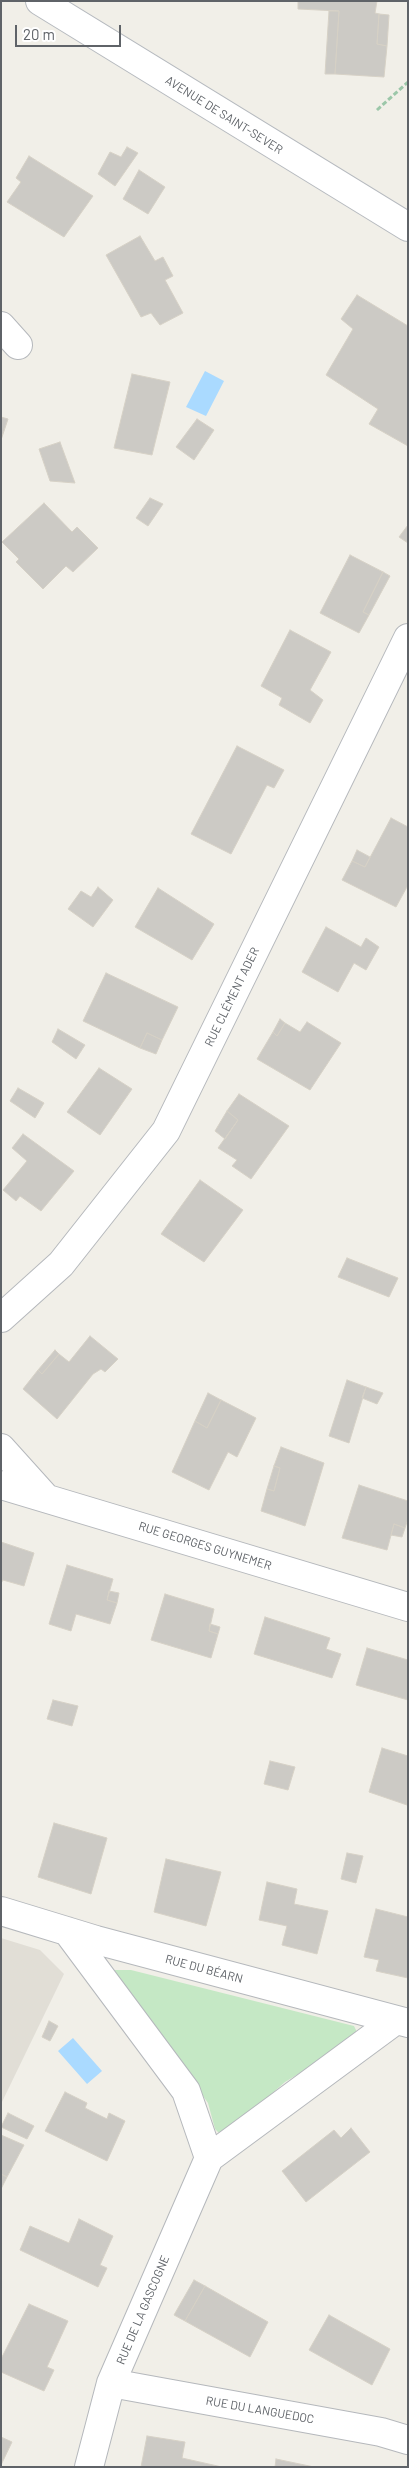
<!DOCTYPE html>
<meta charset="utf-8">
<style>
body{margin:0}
#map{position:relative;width:409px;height:2468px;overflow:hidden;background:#f1efe8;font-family:Barlow,sans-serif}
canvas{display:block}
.frame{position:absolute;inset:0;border:2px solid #5f6368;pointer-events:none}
.scale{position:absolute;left:15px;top:25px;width:106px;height:22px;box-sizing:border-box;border:2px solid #5f6368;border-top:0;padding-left:6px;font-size:15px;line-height:18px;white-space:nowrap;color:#5f6368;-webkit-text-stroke:4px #fff;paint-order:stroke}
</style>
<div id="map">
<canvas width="409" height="2468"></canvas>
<div class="frame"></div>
<div class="scale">20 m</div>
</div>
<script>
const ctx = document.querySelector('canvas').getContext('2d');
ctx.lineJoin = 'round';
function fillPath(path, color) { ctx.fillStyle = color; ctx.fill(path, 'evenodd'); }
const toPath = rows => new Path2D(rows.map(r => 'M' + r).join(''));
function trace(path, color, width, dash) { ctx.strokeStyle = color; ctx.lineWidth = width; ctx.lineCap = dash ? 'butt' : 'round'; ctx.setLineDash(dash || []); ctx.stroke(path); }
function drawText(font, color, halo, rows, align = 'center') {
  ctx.font = font + ' Barlow,sans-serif'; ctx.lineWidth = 4; ctx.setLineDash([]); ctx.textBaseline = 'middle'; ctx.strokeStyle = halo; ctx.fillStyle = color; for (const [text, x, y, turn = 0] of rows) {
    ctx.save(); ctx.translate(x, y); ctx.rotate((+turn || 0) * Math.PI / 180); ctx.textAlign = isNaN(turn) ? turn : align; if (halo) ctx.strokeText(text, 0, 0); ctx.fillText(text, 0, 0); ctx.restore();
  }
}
fillPath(toPath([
 [1,1938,40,1950,64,1974,1,2104]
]), '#e1ded6');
fillPath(toPath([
 [113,1970,131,1970,354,2026,361,2040,333,2053,285,2082,226,2134,221,2135,215,2129,208,2103]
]), '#c5e8c5');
fillPath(toPath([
 [205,371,224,381,206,416,186,407],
 [73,2038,102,2071,87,2084,58,2051]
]), '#aadaff');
const building = toPath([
 [298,1,377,1,375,13,379,14,377,44,387,46,384,77,335,74,339,11,298,9,298,1],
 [329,11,339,11,335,74,325,74,329,11],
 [379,14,389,15,387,46,377,44,379,14],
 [127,147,138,153,115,186,98,174,110,152,121,157,127,147],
 [29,156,93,196,64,237,7,202,21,182,16,178,29,156],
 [139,170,165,187,148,214,123,199,139,170],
 [140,236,155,261,163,257,173,276,165,280,183,313,160,325,151,313,141,317,106,255,140,236],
 [357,295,408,326,408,446,369,424,378,409,326,375,353,329,341,319,357,295],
 [132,374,170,382,152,455,114,448,132,374],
 [1,417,8,419,1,440,1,417],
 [197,419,214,430,194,460,176,447,197,419],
 [60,442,75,483,50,481,39,449,60,442],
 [150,498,163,504,148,526,136,518,150,498],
 [44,503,72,532,77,527,98,548,73,572,66,566,43,589,16,562,19,559,2,542,44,503],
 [408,525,408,543,399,537,408,525],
 [350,555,383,572,363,612,369,615,359,633,320,613,350,555],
 [383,572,390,576,369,615,363,612,383,572],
 [290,630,331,652,310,690,323,700,310,723,279,705,282,698,261,686,290,630],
 [237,746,284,770,274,788,267,785,231,854,191,834,237,746],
 [391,818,408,827,408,885,396,907,342,880,352,861,365,867,391,818],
 [357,850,370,857,365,867,352,861,357,850],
 [98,887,113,900,93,927,68,909,81,891,91,897,98,887],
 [158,888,214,924,192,960,135,927,158,888],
 [326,927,361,947,366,938,379,947,366,970,354,963,338,992,302,972,326,927],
 [106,973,178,1007,162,1040,147,1033,140,1048,83,1021,106,973],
 [280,1019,285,1023,277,1036,273,1032,280,1019],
 [307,1022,341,1043,310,1090,257,1059,273,1032,277,1036,285,1023,300,1032,307,1022],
 [58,1029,85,1045,76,1059,52,1042,58,1029],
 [147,1033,162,1040,156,1054,140,1048,147,1033],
 [99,1068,132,1089,100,1135,67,1112,99,1068],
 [18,1088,44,1103,35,1118,10,1101,18,1088],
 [239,1094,289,1126,251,1179,232,1166,237,1160,218,1148,238,1120,227,1111,239,1094],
 [227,1111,238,1120,225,1139,215,1131,227,1111],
 [23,1134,74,1171,41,1211,20,1196,16,1201,3,1190,27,1161,12,1148,23,1134],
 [200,1180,243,1210,204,1262,161,1234,200,1180],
 [347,1258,398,1278,389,1297,338,1277,347,1258],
 [90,1336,118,1359,105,1372,101,1369,93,1374,57,1419,23,1389,38,1370,42,1374,59,1354,69,1362,90,1336],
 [55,1350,59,1354,42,1374,38,1370,55,1350],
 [347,1380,366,1387,349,1443,329,1436,347,1380],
 [366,1387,383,1393,377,1404,362,1398,366,1387],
 [208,1393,221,1400,207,1428,195,1421,208,1393],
 [221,1400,256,1418,237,1457,228,1452,209,1490,172,1472,195,1421,207,1428,221,1400],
 [281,1447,324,1463,305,1526,261,1511,267,1489,274,1491,280,1468,274,1466,281,1447],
 [274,1466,280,1468,274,1491,267,1489,274,1466],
 [359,1485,408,1501,408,1519,405,1528,394,1524,387,1550,342,1538,359,1485],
 [394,1524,405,1528,402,1537,391,1535,394,1524],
 [1,1542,34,1553,24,1586,3,1580,1,1583,1,1542],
 [67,1565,113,1579,107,1600,117,1603,110,1624,76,1614,71,1631,49,1624,67,1565],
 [109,1591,119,1593,117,1603,107,1600,109,1591],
 [165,1594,214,1609,209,1631,218,1634,211,1658,151,1640,165,1594],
 [265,1617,330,1638,326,1649,341,1654,332,1678,254,1654,265,1617],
 [210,1624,220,1627,218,1634,209,1631,210,1624],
 [367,1648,408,1660,408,1700,356,1685,367,1648],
 [53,1700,78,1706,72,1726,47,1719,53,1700],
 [382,1748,408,1756,407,1805,369,1792,382,1748],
 [270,1761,295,1767,288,1790,264,1784,270,1761],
 [54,1823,107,1838,91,1894,38,1877,54,1823],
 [347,1853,363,1856,356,1883,341,1879,347,1853],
 [166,1859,221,1872,206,1926,154,1912,166,1859],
 [267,1882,297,1889,294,1904,328,1911,317,1954,282,1945,287,1926,259,1920,267,1882],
 [376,1909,408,1917,408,1978,376,1971,379,1960,364,1957,376,1909],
 [49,2021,58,2026,50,2041,42,2037,49,2021],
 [65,2092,87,2103,85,2108,107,2119,109,2113,125,2121,107,2161,45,2131,65,2092],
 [8,2113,34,2126,27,2139,1,2127,8,2113],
 [351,2128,370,2152,306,2202,282,2171,334,2130,341,2138,351,2128],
 [1,2135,24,2145,7,2177,1,2174,1,2135],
 [1,2174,7,2177,1,2189,1,2174],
 [79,2219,113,2236,100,2265,107,2268,98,2287,20,2250,30,2226,69,2243,79,2219],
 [194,2280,205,2286,185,2321,174,2315,194,2280],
 [205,2286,268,2322,250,2357,185,2321,205,2286],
 [29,2304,68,2321,47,2367,54,2370,44,2391,1,2372,1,2359,29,2304],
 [329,2315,390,2349,372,2385,309,2350,329,2315],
 [147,2436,185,2442,182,2458,222,2467,141,2467,147,2436],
 [1,2437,12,2442,1,2465,1,2437],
 [276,2459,314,2467,275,2467,276,2459]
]);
fillPath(building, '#cccac5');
trace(building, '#d6d1c6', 1);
const minor = toPath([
 [1,326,18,345],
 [1,1318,61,1264,166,1131,408,638],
 [1,1448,46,1498],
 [1,1485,408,1607],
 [1,1911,96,1940,408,2023],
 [67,1931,186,2091,209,2158],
 [111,2383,381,2432,408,2440],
 [89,2467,111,2383,209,2158,396,2020]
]);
const secondary = toPath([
 [40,1,408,227]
]);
trace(minor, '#b5b8bc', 30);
trace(secondary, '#b6babf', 30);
trace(toPath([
 [377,110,408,82]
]), '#9cc7a9', 3, [5, 2.5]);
trace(minor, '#fff', 28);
trace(secondary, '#fff', 28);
drawText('12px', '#5f6368', '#fff', [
 ["AVENUE DE SAINT-SEVER",224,115,32],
 ["RUE CLÉMENT ADER",232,997,-64],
 ["RUE GEORGES GUYNEMER",205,1546,17],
 ["RUE DU BÉARN",204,1969,15],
 ["RUE DE LA GASCOGNE",143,2310,-67],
 ["RUE DU LANGUEDOC",260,2410,10]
]);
</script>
